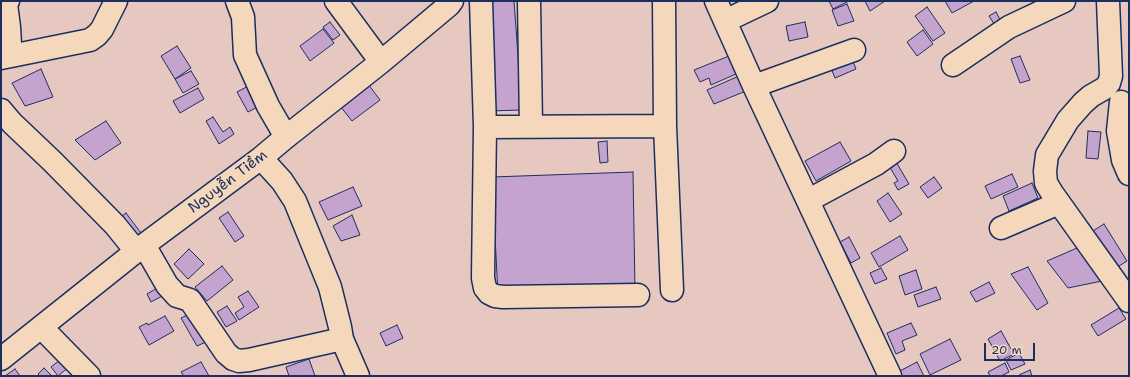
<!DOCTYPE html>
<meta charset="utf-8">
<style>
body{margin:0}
#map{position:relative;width:1130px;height:377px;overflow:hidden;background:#e6c8c1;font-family:"Shantell Sans",sans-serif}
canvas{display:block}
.frame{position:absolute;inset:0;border:2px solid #1b2f5e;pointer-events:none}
.scale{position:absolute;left:984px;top:343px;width:51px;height:18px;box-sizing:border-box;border:2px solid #1b2f5e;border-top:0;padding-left:5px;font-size:12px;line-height:14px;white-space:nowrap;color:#1b2f5e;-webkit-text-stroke:3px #f5d8bb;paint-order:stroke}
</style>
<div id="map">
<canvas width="1130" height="377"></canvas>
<div class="frame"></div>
<div class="scale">20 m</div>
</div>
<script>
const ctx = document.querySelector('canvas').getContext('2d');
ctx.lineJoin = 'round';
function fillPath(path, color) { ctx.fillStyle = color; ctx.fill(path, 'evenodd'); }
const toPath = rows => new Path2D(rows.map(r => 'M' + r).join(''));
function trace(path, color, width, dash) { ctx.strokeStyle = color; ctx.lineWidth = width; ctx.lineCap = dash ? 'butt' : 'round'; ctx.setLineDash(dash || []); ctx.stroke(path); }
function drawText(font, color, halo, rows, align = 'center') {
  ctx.font = font + ' "Shantell Sans",sans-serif'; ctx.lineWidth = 3; ctx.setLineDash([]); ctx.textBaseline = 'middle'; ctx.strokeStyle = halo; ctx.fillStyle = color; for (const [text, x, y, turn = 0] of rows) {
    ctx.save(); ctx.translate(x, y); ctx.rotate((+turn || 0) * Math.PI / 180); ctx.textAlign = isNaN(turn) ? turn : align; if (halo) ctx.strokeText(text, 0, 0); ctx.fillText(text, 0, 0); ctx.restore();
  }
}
const building = toPath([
 [486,1,514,1,522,110,489,111,486,1],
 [829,1,849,1,833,9,829,1],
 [865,1,885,1,870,11,865,1],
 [945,1,974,1,952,13,945,1],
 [847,4,854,21,838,26,832,10,847,4],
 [927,7,945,33,933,41,915,16,927,7],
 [996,12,1004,27,998,30,989,16,996,12],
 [330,22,340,35,333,40,323,27,330,22],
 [805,22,808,37,789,41,786,26,805,22],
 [323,29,334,43,310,61,300,46,323,29],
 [923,30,933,44,917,56,907,42,923,30],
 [177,46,191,68,175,79,161,56,177,46],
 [729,56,736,74,711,85,709,78,700,82,694,70,729,56],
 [1020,56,1030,80,1020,83,1011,59,1020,56],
 [852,59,856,69,835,78,831,68,852,59],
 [41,69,53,97,25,106,12,83,41,69],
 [191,71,199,84,183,93,175,79,191,71],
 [739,76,746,91,714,104,707,90,739,76],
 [252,84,263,104,248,112,237,92,252,84],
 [368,84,380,100,352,121,340,106,368,84],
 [198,88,204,99,180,113,173,101,198,88],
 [213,117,223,132,230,127,234,134,219,144,206,121,213,117],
 [106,121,121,143,95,160,75,140,106,121],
 [1088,131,1101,132,1098,159,1086,158,1088,131],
 [607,141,608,162,600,163,598,142,607,141],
 [840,142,851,161,816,181,805,161,840,142],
 [895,160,909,184,898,190,894,183,898,181,888,164,895,160],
 [633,172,635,291,498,295,492,177,633,172],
 [1012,174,1018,187,991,199,985,186,1012,174],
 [934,177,942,188,928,198,920,187,934,177],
 [1032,183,1038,198,1009,211,1003,196,1032,183],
 [353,187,362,206,328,220,319,202,353,187],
 [888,193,902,214,890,222,877,201,888,193],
 [228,212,244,236,235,242,219,218,228,212],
 [126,213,141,233,131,240,117,220,126,213],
 [352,215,360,235,341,241,333,226,352,215],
 [1104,224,1127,261,1111,271,1088,234,1104,224],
 [900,236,908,250,879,267,871,253,900,236],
 [849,237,860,258,851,263,840,242,849,237],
 [1077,248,1102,281,1068,288,1047,261,1077,248],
 [189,249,204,264,188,279,174,264,189,249],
 [222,266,233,280,207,301,195,287,222,266],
 [1028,267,1048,303,1037,310,1011,274,1028,267],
 [881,268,887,279,875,284,870,273,881,268],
 [916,270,922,289,905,295,899,276,916,270],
 [989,282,995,293,976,302,970,292,989,282],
 [159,287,164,295,151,302,147,294,159,287],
 [936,287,941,299,918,307,914,295,936,287],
 [248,291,259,307,239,320,235,313,244,307,238,297,248,291],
 [227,306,237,321,226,327,217,312,227,306],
 [1119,308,1126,319,1098,336,1091,325,1119,308],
 [192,313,208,341,197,346,181,318,192,313],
 [165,316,174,331,149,345,139,327,147,323,148,325,165,316],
 [911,323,917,335,902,341,905,350,896,354,887,333,911,323],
 [397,325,403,338,386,346,380,333,397,325],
 [1001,331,1014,354,1000,361,988,339,1001,331],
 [950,339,961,360,930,375,920,354,950,339],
 [1019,353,1025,364,1011,370,1006,360,1019,353],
 [65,356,71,365,58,376,51,367,65,356],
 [309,359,315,376,289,376,286,367,309,359],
 [201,362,209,376,184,376,181,372,201,362],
 [917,362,924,376,900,376,898,372,917,362],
 [1005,363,1009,372,1001,376,990,376,988,372,1005,363],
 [44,368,52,376,40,376,38,374,44,368],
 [15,369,20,376,5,376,15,369],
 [1030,370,1032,376,1019,376,1019,375,1030,370]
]);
fillPath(building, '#c4a4cf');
trace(building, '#1b2f5e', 1);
const minor = toPath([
 [8,1,6,4,9,27,10,44,9,56],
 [237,1,243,17,245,55,268,106,286,137],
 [336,1,381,62],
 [481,1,485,127,483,278,485,288,489,293,495,296,503,297,638,295],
 [529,1,531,126],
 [664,1,665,126,672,290],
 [716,1,754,86,890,376],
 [1108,1,1111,76,1109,83,1105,88,1091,96,1083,103,1068,120,1047,155,1045,171,1046,183,1052,193,1129,301],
 [725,21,767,1],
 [1,58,90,40,97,35,102,29,116,1],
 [953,65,1009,27,1064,1],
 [754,86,854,50],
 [1121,102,1118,131,1123,160,1129,174],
 [1,110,12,123,53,162,115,225,136,251],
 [485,127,665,126],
 [261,158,282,181,295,201,330,287,340,327,342,339,358,376],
 [809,200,876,164,894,151],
 [1001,228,1059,203],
 [144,245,167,285,177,296,190,300,226,353,233,359,239,361,249,360,342,339],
 [41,327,89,376],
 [1,359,144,245,261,158,286,137,381,62,449,5,452,1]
]);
trace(minor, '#1b2f5e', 25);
trace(minor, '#f5d8bb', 22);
drawText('15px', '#1b2f5e', '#f5d8bb', [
 ["Nguyễn Tiềm",228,182,-37]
]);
</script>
